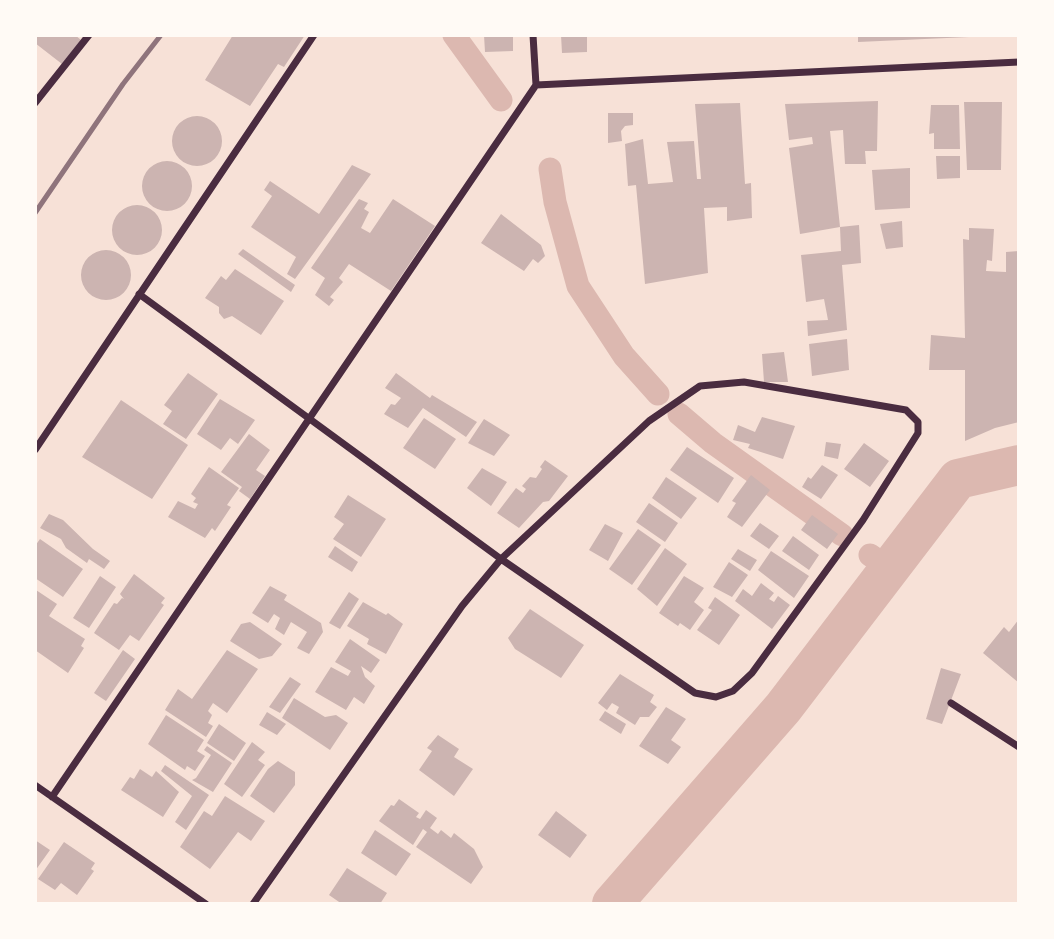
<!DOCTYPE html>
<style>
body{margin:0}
#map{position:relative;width:1054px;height:939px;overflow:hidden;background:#f7e1d7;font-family:"Fira Sans",sans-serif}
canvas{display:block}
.frame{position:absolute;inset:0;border:37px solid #fffaf5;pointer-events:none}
</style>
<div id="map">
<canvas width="1054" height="939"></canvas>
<div class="frame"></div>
</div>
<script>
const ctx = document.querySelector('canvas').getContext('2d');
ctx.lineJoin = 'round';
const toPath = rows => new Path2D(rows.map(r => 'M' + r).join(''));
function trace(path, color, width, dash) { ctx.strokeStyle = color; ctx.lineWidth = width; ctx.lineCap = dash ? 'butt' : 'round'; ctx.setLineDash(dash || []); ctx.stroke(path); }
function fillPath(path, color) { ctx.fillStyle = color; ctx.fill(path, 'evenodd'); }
trace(toPath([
 [454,35,501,100],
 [550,169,555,202,578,286,624,356,658,394],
 [679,414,713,443,842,535],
 [870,555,890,569]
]), '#dcb8b0', 23);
trace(toPath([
 [612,904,783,708,958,479,1019,465]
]), '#dcb8b0', 40);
fillPath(toPath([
 [35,35,75,35,81,40,62,64,35,43],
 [233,35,305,35,284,67,278,64,250,106,205,80],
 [484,35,513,35,513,51,485,52],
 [561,35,587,35,587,52,562,53],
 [858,35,969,35,969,37,858,42],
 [878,101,877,151,865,151,866,164,845,164,843,130,830,131,840,227,800,234,789,148,813,144,812,137,789,140,785,104],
 [964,102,1002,102,1001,170,967,170],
 [740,103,745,184,751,183,752,218,727,221,727,207,704,208,708,273,645,284,636,185,628,186,625,144,643,139,648,184,673,182,667,142,694,141,697,179,701,179,695,104],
 [931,105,959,105,960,149,934,149,934,133,929,134],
 [608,113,633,113,633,125,625,126,621,131,622,141,608,143],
 '172 141a25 25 0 1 1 50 0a25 25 0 1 1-50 0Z',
 [936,156,960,156,960,178,937,179],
 '142 186a25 25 0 1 1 50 0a25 25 0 1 1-50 0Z',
 [352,165,371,174,295,279,287,274,296,257,251,227,272,196,264,190,270,181,319,214],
 [910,168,910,208,875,210,872,170],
 [359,199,368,203,364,209,369,212,361,228,370,233,393,199,435,226,391,291,349,264,339,278,343,282,330,297,334,300,329,306,315,295,325,278,311,268],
 '112 230a25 25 0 1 1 50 0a25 25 0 1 1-50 0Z',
 [501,214,541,245,545,256,538,263,533,259,524,271,481,243],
 [902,221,903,247,886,249,880,224],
 [859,225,861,263,842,265,847,330,808,336,807,321,828,320,824,299,806,302,801,255,841,251,840,227],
 [969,228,994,229,992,261,987,260,986,271,1006,272,1006,252,1019,251,1019,422,995,428,965,441,965,370,929,370,931,335,965,338,963,239,969,240],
 [243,249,295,285,291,292,238,254],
 '81 275a25 25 0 1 1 50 0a25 25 0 1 1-50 0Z',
 [235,269,284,301,261,335,232,316,224,319,219,313,219,307,205,298,221,276,226,280],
 [847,339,849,370,812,376,809,344],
 [784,352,788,382,764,382,762,354],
 [188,373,218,394,186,439,163,424,172,411,164,405],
 [396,373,430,398,432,395,477,422,466,437,423,408,408,428,384,414,391,404,395,405,401,398,385,388],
 [220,399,255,420,238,444,230,438,221,450,197,434],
 [121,400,188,445,152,499,82,457],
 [762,417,795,426,783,459,748,448,750,444,733,440,738,425,755,432],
 [424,418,456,439,435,469,403,448],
 [484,419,510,435,494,456,468,443],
 [249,434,270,450,256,470,265,476,250,499,239,491,242,487,221,472],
 [826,442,841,444,838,459,824,456],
 [864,443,889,461,870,487,844,469],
 [687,447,734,478,718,503,670,470],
 [545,460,568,476,549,501,543,502,519,528,497,513,516,488,523,493,526,489,522,486,530,477,536,478,542,469,540,467],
 [822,465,838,475,821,499,802,487,808,477,811,479],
 [209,467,239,488,227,505,231,507,215,531,212,528,205,538,168,517,178,501,195,509,198,504,193,502,196,498,191,494],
 [482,468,507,482,491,506,467,488],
 [751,475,770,490,742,527,727,517,736,503,732,501],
 [666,477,697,498,681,519,652,498],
 [348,495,386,519,361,557,333,539,344,524,334,517],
 [649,503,678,523,665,542,636,522],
 [49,514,63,520,93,549,110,561,104,569,89,559,87,563,66,548,61,539,40,528],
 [812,515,838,534,827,549,801,530],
 [760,523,779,536,769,549,750,536],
 [605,524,623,533,608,561,589,550],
 [638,529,661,545,632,585,609,569],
 [793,536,819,555,809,570,782,551],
 [40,539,83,569,63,597,35,578,35,546],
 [335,546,358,562,352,572,328,557],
 [665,548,687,564,657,606,637,589],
 [738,549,757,560,750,571,731,559],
 [771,551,809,576,794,598,758,570],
 [729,562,748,575,732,597,713,587],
 [134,574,165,598,161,603,164,605,139,641,130,635,119,650,94,633,114,603,117,604,122,598,124,599,120,594],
 [100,576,116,587,89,628,73,618],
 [684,576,704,588,694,602,704,610,690,630,680,623,678,626,659,613],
 [761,583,774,593,769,599,774,602,778,596,790,605,772,629,735,601,743,589,752,596],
 [270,586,287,595,284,600,321,623,323,632,309,654,297,648,307,632,291,622,284,635,275,629,280,618,274,614,268,623,252,613],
 [36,590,57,604,49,616,85,639,81,646,84,648,68,673,35,650],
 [349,592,359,599,340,629,329,623],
 [715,597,740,615,719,645,697,630,712,610,708,608],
 [363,602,386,615,388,613,403,624,386,654,367,644,369,639,347,626],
 [530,609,584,645,561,678,515,649,508,638],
 [1019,619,1019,683,983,653,1004,627,1009,632],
 [250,622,282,644,272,656,259,659,230,641,241,624],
 [350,639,380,660,371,673,361,666,365,677,375,686,364,704,354,697,346,710,315,692,331,667,348,676,351,671,335,662],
 [123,650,135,659,106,701,94,693],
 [227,650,258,669,227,713,213,703,208,711,212,715,208,723,213,726,206,737,165,710,178,689,192,699],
 [941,668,961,674,942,724,926,719],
 [620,674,654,695,650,702,657,707,649,717,640,717,635,725,616,713,619,707,612,703,607,710,598,703],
 [290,677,301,684,280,713,269,707],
 [294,698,325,717,336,715,348,723,330,750,282,718],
 [666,707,686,719,671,740,681,747,668,764,639,746],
 [605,711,626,724,621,734,599,720],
 [267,712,286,724,277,735,259,725],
 [166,715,204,740,197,751,205,756,195,771,187,766,185,770,148,744],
 [219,724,246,743,234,761,207,743],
 [438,735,459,749,454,757,473,769,454,796,419,770,432,751,427,748],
 [252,742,265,752,258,760,265,765,242,797,224,784],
 [207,746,232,763,213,792,192,780,196,778,211,755,204,750],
 [278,761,295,772,295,785,274,813,250,796,268,769],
 [165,765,209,795,186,830,175,822,192,796,161,771],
 [140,769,152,777,156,771,179,792,163,817,121,790,130,777,134,779],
 [225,796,265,821,251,841,238,832,210,869,180,847,204,811,212,816],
 [399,799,419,813,416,817,420,819,426,810,437,818,430,828,438,834,441,830,451,838,454,833,474,849,483,867,471,884,416,847,427,832,423,829,413,845,379,821,391,805,394,806],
 [556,811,587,835,570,858,538,835],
 [375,830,411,854,396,876,361,853],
 [35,840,50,850,35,871],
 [64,842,95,863,91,869,94,871,77,895,61,883,55,890,38,879],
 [347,868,387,893,380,904,342,904,329,895]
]), '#ccb4b1');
trace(toPath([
 [533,35,536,85],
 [536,85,1019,62],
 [35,103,89,35],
 [139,294,501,559,695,693,716,697,733,691,752,673,863,520,918,433,918,422,906,410,744,382,700,386,649,421,501,559,462,606,253,904],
 [35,450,314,35],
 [951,703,1019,747],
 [35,785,206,904],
 [52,797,536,85]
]), '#4a2c40', 7);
trace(toPath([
 [35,213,123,84,161,35]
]), '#8f747c', 5);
</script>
